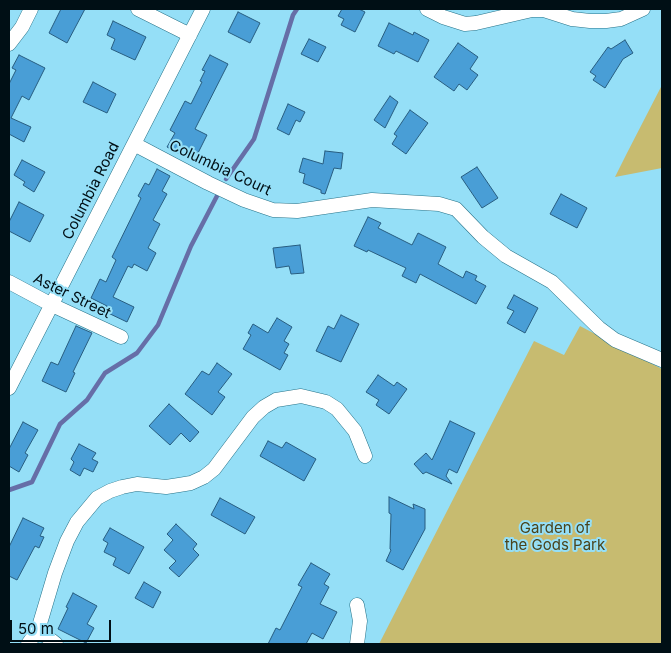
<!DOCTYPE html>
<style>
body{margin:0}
#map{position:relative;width:671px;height:653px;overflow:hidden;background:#95dff7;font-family:Inter,sans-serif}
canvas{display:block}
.frame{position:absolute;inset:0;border:10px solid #000f15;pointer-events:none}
.scale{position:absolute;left:10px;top:620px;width:101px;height:22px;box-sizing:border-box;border:2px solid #000f15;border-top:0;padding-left:6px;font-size:15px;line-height:18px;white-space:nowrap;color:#000f15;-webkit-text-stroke:4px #95dff7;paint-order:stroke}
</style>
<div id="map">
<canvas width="671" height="653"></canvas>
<div class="frame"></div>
<div class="scale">50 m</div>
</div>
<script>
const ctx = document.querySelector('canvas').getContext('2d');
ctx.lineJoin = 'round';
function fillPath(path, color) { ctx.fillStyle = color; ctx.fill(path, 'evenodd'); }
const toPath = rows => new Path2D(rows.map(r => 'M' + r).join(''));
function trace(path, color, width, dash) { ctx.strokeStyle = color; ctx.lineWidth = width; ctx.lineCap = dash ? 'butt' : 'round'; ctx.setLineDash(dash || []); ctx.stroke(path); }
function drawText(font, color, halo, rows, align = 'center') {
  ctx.font = font + ' Inter,sans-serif'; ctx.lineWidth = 4; ctx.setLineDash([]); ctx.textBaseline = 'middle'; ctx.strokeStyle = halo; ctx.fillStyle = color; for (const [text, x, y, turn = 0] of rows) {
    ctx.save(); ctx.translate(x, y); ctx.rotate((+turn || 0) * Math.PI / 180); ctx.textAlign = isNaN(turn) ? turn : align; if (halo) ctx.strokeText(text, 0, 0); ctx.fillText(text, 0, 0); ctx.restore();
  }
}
fillPath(toPath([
 [662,85,662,168,615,177,627,153],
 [580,326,662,369,662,644,379,644,534,341,564,355]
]), '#c7bb70');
trace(toPath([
 [226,179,254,139,293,15,297,9],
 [9,490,32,482,60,424,87,400,105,373,137,353,158,325,191,246,217,196]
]), '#666ea7', 4.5);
const building = toPath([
 [61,9,85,9,67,43,49,33,61,9],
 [342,9,359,9,365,12,355,32,341,25,344,19,338,16,342,9],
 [238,12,260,23,250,43,228,32,238,12],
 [113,21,146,37,135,60,111,49,115,39,107,35,113,21],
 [389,23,413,35,414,32,429,40,418,62,396,51,394,54,378,46,389,23],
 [309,39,326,47,318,62,301,54,309,39],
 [625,40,633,53,623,59,605,88,593,80,596,76,590,72,608,47,611,49,625,40],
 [458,43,478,57,470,69,478,75,467,90,459,84,454,91,434,77,458,43],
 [19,55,45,68,29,100,22,96,11,118,31,127,24,142,9,134,9,84,16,70,12,68,19,55],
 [210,55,228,64,195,129,207,135,198,153,184,146,180,154,167,147,175,133,170,130,185,101,191,104,202,82,200,81,205,71,202,70,210,55],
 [93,82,116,94,107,113,83,102,93,82],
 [390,96,398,102,385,128,374,120,390,96],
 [288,104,305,112,300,122,296,120,289,135,277,129,288,104],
 [410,110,428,123,406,154,392,144,397,136,394,134,410,110],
 [325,151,343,153,341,169,334,168,325,194,321,193,321,190,303,183,305,174,299,172,303,158,323,164,325,151],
 [22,160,45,172,34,192,23,185,25,182,14,175,22,160],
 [477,167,498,198,482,208,461,177,477,167],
 [157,169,170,176,162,191,167,194,153,220,160,224,148,248,156,253,147,271,134,264,132,268,128,266,113,297,134,307,127,322,104,311,107,306,91,298,100,279,106,282,116,260,112,257,141,198,138,196,145,183,149,185,157,169],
 [561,194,587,208,577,228,550,214,561,194],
 [19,202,44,215,30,242,9,231,9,222,19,202],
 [368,217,381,223,378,228,412,245,418,233,446,247,438,264,463,278,466,271,477,276,475,280,486,286,476,304,420,274,416,283,402,276,406,268,368,250,367,252,354,246,368,217],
 [300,245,304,273,291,274,289,266,276,268,273,248,300,245],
 [514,295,538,308,525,333,507,323,514,311,507,308,514,295],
 [341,315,359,324,341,362,316,351,328,326,334,329,341,315],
 [277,318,292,327,284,341,289,344,284,353,288,355,280,370,243,349,251,335,248,333,253,324,268,333,277,318],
 [76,326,92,333,73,372,75,373,66,392,42,381,51,362,58,365,76,326],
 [217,363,232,374,218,392,225,397,212,415,185,394,202,371,209,375,217,363],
 [378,375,394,386,397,382,407,389,389,414,376,405,379,400,366,392,378,375],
 [169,404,199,432,190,442,181,433,170,445,149,426,169,404],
 [450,421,475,433,457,473,449,469,446,476,452,484,426,472,423,474,414,464,426,453,432,460,450,421],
 [23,422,38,430,25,453,28,455,19,472,9,466,9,449,23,422],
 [268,441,282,448,286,442,316,459,304,481,260,456,268,441],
 [79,444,96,453,92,459,98,462,93,472,84,468,80,476,70,470,74,462,71,459,79,444],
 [389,497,414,509,413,504,425,509,425,529,403,570,386,561,391,550,390,549,391,514,389,513,389,497],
 [220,498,255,517,245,534,211,515,220,498],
 [23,518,44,528,40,536,44,537,39,548,35,546,17,580,9,576,9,547,23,518],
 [176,524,197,544,193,549,199,555,179,577,169,568,176,561,164,550,173,540,167,534,176,524],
 [110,528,144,547,129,574,113,565,116,558,104,552,108,543,103,540,110,528],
 [311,563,330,574,324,584,329,587,320,604,337,612,323,639,312,633,306,644,268,644,276,628,280,630,302,587,298,585,311,563],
 [144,582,161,592,153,608,135,598,144,582],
 [73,593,97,606,87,624,94,628,86,643,58,629,68,608,66,607,73,593]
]);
fillPath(building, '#499ed6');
trace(building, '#285d80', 1);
const street = toPath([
 [138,9,190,35],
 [427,9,443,17,465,24,476,23,532,10,544,10,572,19,590,21,606,21,621,19,643,9],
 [9,44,22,27,31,9],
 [134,144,208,183,244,200,273,210,297,211,372,200,439,204,456,209,483,237,506,256,552,282,599,328,615,340,662,360],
 [9,282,52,305,121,337],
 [9,388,203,9],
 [38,630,55,573,67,541,77,522,97,498,110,491,122,487,137,484,166,487,179,485,191,483,204,477,214,469,253,417,264,407,276,400,301,396,326,402,337,409,355,431,365,456],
 [28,644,38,630,56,644],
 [357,644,360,621,357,605]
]);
trace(street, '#277389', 15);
trace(street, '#fff', 14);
drawText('15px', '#000f15', '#95dff7', [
 ["Columbia Court",220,168,25],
 ["Columbia Road",91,191,-63],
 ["Aster Street",72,296,26]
]);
drawText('15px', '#4a441c', '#95dff7', [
 ["Garden of",555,528],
 ["the Gods Park",555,545]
]);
</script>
